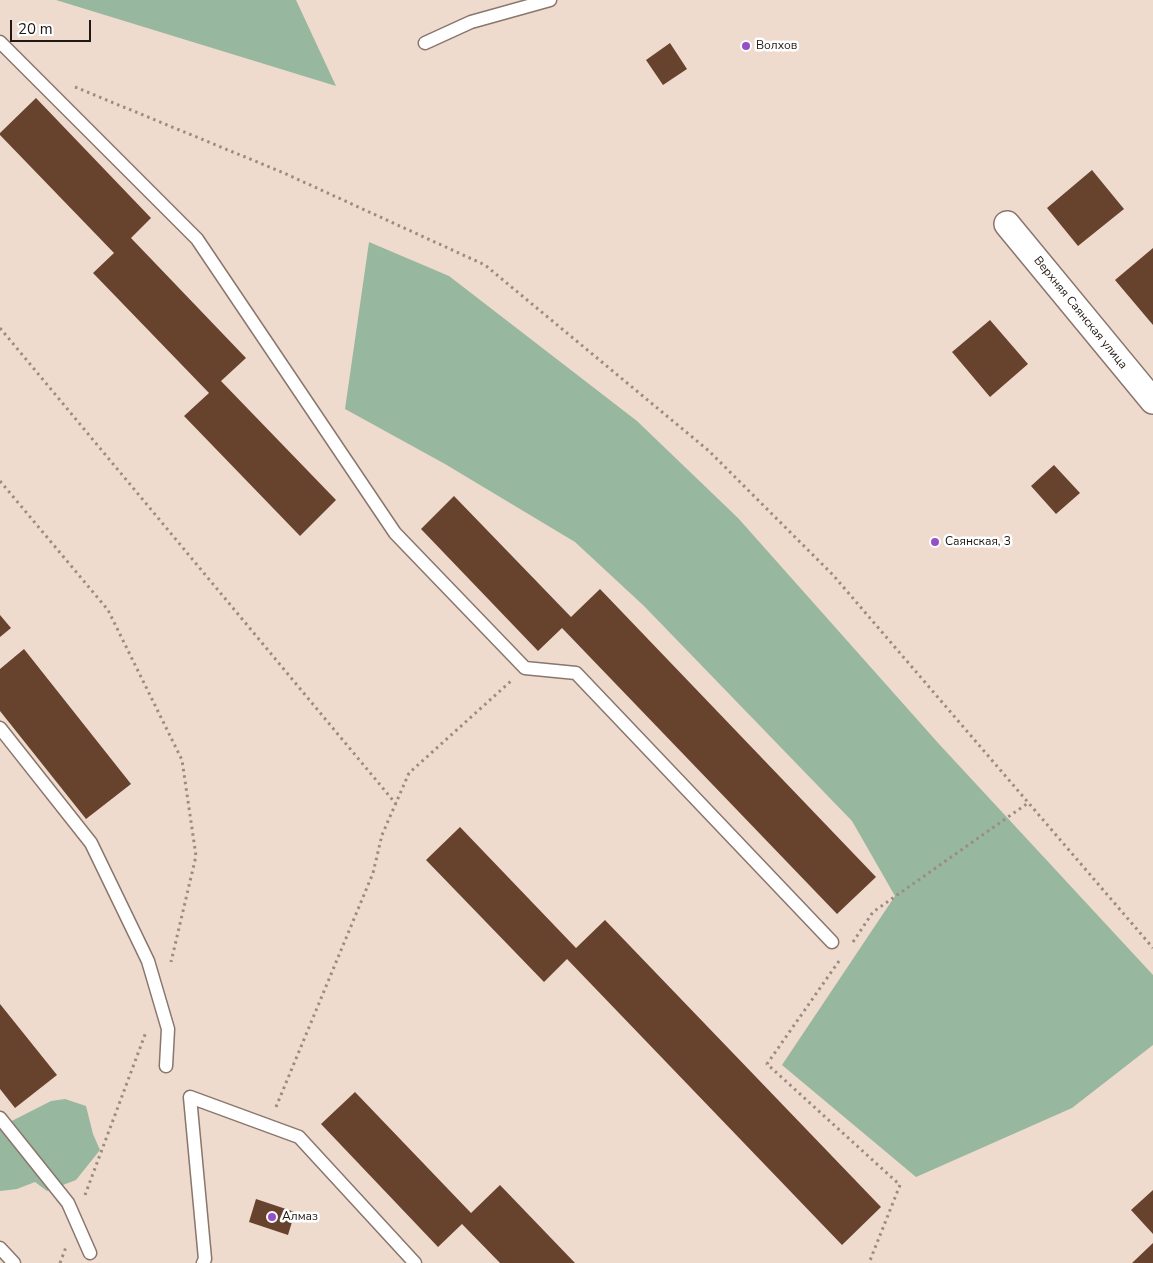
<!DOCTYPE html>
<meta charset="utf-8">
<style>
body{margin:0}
#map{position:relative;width:1153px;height:1263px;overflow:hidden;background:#efdace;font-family:"Nunito Sans",sans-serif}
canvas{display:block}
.scale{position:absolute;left:10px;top:20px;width:81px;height:22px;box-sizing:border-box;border:2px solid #201814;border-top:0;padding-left:6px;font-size:15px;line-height:18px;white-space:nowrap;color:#201814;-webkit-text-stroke:4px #fff;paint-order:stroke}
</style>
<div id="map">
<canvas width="1153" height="1263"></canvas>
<div class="scale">20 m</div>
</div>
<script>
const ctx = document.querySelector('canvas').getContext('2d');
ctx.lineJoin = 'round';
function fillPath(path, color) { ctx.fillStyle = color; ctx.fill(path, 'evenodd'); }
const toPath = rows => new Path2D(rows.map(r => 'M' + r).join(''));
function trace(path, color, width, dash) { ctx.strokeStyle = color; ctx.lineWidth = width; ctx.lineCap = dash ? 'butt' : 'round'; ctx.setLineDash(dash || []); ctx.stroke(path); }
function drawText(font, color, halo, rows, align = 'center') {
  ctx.font = font + ' "Nunito Sans",sans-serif'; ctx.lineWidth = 5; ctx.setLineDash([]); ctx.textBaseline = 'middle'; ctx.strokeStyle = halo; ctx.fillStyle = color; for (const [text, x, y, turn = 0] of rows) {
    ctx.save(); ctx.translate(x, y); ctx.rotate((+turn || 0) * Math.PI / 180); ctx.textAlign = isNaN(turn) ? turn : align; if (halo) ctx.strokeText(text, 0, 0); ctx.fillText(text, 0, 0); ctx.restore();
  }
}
fillPath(toPath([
 [56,0,296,0,336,86],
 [369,242,449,276,637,421,738,518,939,744,1153,975,1153,1045,1072,1108,916,1177,782,1065,895,896,852,821,644,606,575,542,445,464,345,409],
 [65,1099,86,1106,93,1134,100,1150,76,1180,47,1191,35,1182,17,1189,0,1191,0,1127,51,1101]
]), '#98b79f');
fillPath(toPath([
 [670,43,687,69,663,85,646,60],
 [36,98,151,218,131,238,246,358,221,381,336,500,300,536,184,416,209,393,93,273,114,253,0,135,0,133],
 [1092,170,1124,209,1078,246,1047,208],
 [1153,248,1153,325,1115,280],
 [990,320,1028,364,990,397,952,352],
 [1054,465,1080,493,1056,514,1031,486],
 [454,496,571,617,600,589,876,877,837,914,562,628,538,651,421,529],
 [0,615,11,628,0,637],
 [24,649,131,784,86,819,0,711,0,669],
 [460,827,576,948,605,920,881,1207,842,1245,567,959,544,982,426,860],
 [0,1004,57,1075,15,1108,0,1089],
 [355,1092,471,1213,500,1185,575,1263,500,1263,462,1224,438,1247,321,1124],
 [1153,1190,1153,1234,1131,1210],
 [256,1199,295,1212,288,1235,249,1222],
 [1153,1243,1153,1263,1132,1263]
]), '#67432e');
const service = toPath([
 [0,42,197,239,395,533,525,668,576,673,832,942],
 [425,43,471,22,550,0],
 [0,728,91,843,148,961,168,1029,166,1066],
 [0,1118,68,1203,90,1253],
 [0,1248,14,1263],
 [203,1263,205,1259,190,1097,299,1137,415,1263]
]);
const minor = toPath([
 [1007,224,1153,401]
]);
trace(service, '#89766c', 15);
trace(minor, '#89766c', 28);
trace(toPath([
 [75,87,284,173,485,265,709,451,833,575,1153,948],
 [0,328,396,804],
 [0,481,108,610,182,760,196,856,171,962],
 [853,942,873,912,1028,803],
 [839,961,767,1064,900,1185,869,1263],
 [276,1107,373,873,382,835,409,773,511,681],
 [85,1195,146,1032],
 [60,1263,66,1247]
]), '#9b8b83', 3, [2.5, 4]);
trace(service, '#fff', 12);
trace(minor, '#fff', 25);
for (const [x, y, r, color] of [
 [746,46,5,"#9451c6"],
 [935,542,5,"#9451c6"],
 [272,1217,5,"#9451c6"]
]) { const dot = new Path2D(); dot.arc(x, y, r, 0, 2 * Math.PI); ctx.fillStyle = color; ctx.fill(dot); trace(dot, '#fff', 2); }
drawText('12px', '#201814', '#fff', [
 ["Волхов",756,46],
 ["Саянская, 3",945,542],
 ["Алмаз",282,1217]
], 'left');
drawText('12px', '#201814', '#fff', [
 ["Верхняя Саянская улица",1080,313,51]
]);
</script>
